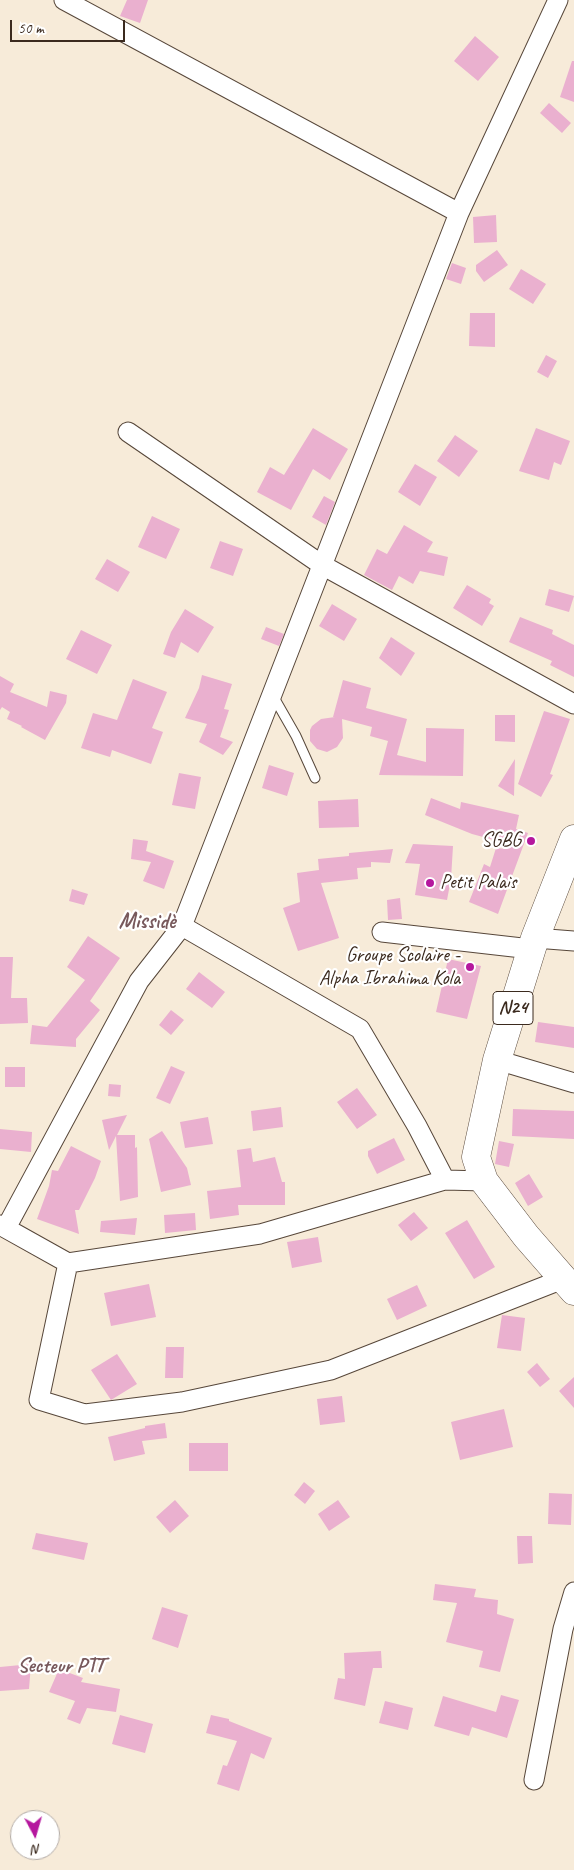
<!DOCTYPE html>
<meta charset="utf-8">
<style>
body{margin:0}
#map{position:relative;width:574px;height:1870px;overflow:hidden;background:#f7ebd9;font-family:Caveat,sans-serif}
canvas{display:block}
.north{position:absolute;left:10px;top:1810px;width:50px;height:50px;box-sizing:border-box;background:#fff;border:1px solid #b1aaa5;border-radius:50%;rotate:174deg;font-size:14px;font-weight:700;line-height:20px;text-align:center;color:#3b2a1e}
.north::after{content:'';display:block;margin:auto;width:18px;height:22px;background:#b5179e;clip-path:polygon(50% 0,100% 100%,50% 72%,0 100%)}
.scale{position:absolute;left:10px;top:20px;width:115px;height:22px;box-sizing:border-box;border:2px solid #3b2a1e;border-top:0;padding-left:6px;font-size:15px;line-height:18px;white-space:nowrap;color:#3b2a1e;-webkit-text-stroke:4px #fff;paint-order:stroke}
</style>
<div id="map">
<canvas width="574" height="1870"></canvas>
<div class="north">N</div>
<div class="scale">50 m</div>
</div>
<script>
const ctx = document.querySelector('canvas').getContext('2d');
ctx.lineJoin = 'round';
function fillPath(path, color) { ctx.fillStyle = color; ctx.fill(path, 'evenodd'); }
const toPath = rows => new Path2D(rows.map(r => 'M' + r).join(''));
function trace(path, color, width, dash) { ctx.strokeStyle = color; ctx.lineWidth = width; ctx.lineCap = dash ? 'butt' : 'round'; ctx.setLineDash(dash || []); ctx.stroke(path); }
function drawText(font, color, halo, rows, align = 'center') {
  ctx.font = font + ' Caveat,sans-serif'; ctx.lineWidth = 4.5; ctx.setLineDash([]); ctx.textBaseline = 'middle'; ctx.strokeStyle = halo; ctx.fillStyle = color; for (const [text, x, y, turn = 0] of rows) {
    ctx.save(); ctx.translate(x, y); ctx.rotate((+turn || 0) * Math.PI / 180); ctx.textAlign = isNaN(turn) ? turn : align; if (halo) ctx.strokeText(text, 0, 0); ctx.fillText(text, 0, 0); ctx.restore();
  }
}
fillPath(toPath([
 [127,0,148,0,140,23,120,16],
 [475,36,499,57,478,81,454,61],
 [572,61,574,61,574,102,560,97],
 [549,103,571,123,562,133,540,113],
 [496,215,497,242,474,243,473,217],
 [497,250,508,265,484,282,476,271,476,265],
 [452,263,466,268,461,284,446,279],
 [521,269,546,284,533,304,509,289],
 [470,313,495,313,495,347,469,346],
 [546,355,557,361,548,378,537,372],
 [313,428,348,449,330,480,313,469,291,510,257,492,270,467,284,475],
 [536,428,570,441,561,465,554,462,549,480,519,471],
 [455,435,478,451,459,477,437,461],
 [415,464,437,477,420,506,398,492],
 [324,496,335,502,326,525,312,517],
 [152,516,180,529,166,559,138,547],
 [404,525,433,542,427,552,448,557,444,576,420,571,413,584,399,576,392,590,364,575,377,549,387,554],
 [220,541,243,549,233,576,210,568],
 [107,559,130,572,118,592,95,579],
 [467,585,491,599,489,603,494,606,482,626,453,608],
 [549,589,574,596,569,612,545,605],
 [332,604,357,619,344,641,319,626],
 [185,609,214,627,198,653,181,642,175,658,163,654,171,632],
 [520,617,553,630,552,634,574,645,574,677,550,665,552,661,509,642],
 [266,627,284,634,279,646,261,639],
 [81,630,112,645,97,674,66,659],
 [391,637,415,653,401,676,379,658],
 [202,675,232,684,224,709,229,710,220,737,233,742,223,755,199,742,207,724,185,718,199,688],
 [0,676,14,684,10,692,47,707,50,691,67,695,66,703,45,740,21,727,22,726,7,719,10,712,2,707,0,710],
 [133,679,167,692,152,728,163,732,151,764,112,750,110,757,81,748,93,713,117,720],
 [343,680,371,688,366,708,407,719,397,755,426,762,426,728,464,729,463,776,379,775,388,741,370,736,372,727,342,719,343,738,337,747,327,752,317,749,310,741,310,730,312,726,321,719,335,717,333,717],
 [544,711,570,719,550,774,553,775,541,797,518,784],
 [495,715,515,715,515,742,495,741],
 [515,759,514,796,498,786],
 [269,765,294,773,287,796,262,788],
 [179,773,201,777,195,809,172,805],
 [431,798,460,809,461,802,519,815,516,829,528,833,498,914,469,902,484,864,490,867,496,848,506,849,497,845,498,841,472,834,425,815],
 [358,799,359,827,319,828,318,801],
 [133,839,148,841,146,851,174,861,164,889,143,881,151,862,131,859],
 [413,844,453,846,451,879,447,900,415,895,420,864,405,863],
 [393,849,390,863,371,862,371,867,357,868,358,879,321,883,339,938,298,951,283,908,300,902,297,873,319,870,318,859,349,856,349,853],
 [72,889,88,894,84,905,69,901],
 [400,898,402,919,388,920,387,900],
 [88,936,120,958,90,1001,100,1010,76,1039,76,1047,30,1044,32,1025,47,1027,85,980,67,967],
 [0,957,13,957,11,998,27,998,28,1023,0,1024],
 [448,959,481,966,467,1019,436,1012],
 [199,972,225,992,212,1008,186,989],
 [171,1010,184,1020,171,1035,159,1025],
 [538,1022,574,1027,574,1048,535,1042],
 [171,1066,185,1072,170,1104,156,1098],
 [5,1067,25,1067,25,1087,5,1087],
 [109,1084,121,1085,120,1097,108,1096],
 [357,1088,377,1115,357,1129,337,1102],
 [281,1107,283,1127,253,1131,251,1111],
 [513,1109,574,1111,574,1139,512,1136],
 [127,1115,117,1135,135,1135,135,1148,137,1147,138,1197,120,1201,116,1136,109,1150,102,1120],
 [208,1117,213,1144,185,1148,180,1122],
 [0,1129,32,1132,31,1152,0,1149],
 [162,1131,187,1168,191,1185,161,1192,149,1139],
 [394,1138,405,1160,377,1174,368,1156,368,1151],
 [499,1141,514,1144,509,1167,495,1164],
 [71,1146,101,1161,95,1178,79,1210,75,1210,79,1234,37,1219,49,1186,52,1170,58,1171],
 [251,1148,253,1162,275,1157,282,1182,285,1182,285,1205,238,1205,239,1215,210,1219,207,1191,241,1187,237,1150],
 [529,1174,543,1197,528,1206,515,1183],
 [414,1212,428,1228,411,1241,398,1225],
 [195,1213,196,1230,165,1233,164,1215],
 [137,1218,135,1235,100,1232,101,1221],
 [467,1220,495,1267,474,1279,445,1233],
 [318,1237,322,1262,292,1268,287,1242],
 [149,1284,156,1317,111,1326,104,1293],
 [417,1285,427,1306,397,1320,387,1299],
 [502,1315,525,1318,521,1351,497,1348],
 [166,1347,184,1347,183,1378,165,1378],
 [117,1354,137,1384,111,1400,91,1370],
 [537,1363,550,1379,540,1387,527,1372],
 [574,1377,574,1408,559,1391],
 [342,1396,345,1422,320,1425,317,1399],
 [504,1409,513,1447,460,1460,451,1422],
 [165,1423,167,1438,142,1441,145,1454,114,1461,108,1437,145,1428,145,1426],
 [189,1443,228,1443,228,1471,189,1471],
 [304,1482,315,1491,305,1504,294,1495],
 [549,1493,572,1494,571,1525,548,1524],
 [175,1500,189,1516,170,1533,156,1517],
 [338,1500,350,1517,329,1531,318,1514],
 [36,1533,88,1543,84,1560,32,1549],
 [517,1536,532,1536,533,1563,518,1564],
 [435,1584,476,1589,474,1597,498,1600,497,1614,514,1619,500,1672,479,1667,483,1651,446,1642,457,1603,433,1600],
 [162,1607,188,1615,178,1648,152,1639],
 [381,1651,382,1668,373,1668,365,1706,334,1699,338,1678,345,1679,344,1653],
 [31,1664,29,1689,0,1691,0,1667],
 [59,1669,83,1678,81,1682,120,1689,116,1712,87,1708,80,1724,67,1719,75,1701,49,1692],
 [501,1695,519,1700,507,1738,472,1727,469,1736,434,1726,443,1696,496,1712],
 [385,1701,413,1708,408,1730,379,1723],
 [120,1715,153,1724,145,1753,112,1744],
 [211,1715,229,1719,229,1721,272,1738,264,1759,251,1753,239,1791,217,1784,223,1765,227,1766,237,1741,206,1733]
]), '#eab0cf');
const service = toPath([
 [272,694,296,736,315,778]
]);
const minor = toPath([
 [64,0,459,213],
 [128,432,322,565,574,704],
 [382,932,531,949],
 [535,938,574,941],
 [497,1060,574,1083],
 [445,1180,417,1126,360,1029,182,926,459,213,558,0],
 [0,1225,68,1263,260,1234,445,1180,484,1181],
 [6,1228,139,981,182,926],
 [68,1263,39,1400,85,1414,182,1402,331,1370,563,1279],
 [534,1780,563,1629,574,1592]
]);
const primary = toPath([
 [574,839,535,938,497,1060,476,1157,484,1181,526,1236,574,1291]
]);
trace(service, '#57473a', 11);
trace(minor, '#57473a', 21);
trace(primary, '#57473a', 29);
trace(service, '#fff', 9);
trace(minor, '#fff', 19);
trace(primary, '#fff', 28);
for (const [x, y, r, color] of [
 [531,841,5,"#b5179e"],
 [430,883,5,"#b5179e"],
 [470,967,5,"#b5179e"]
]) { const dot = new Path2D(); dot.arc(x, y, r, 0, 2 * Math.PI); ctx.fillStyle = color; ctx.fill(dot); trace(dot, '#fff', 2); }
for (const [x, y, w] of [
 [513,1008,40]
]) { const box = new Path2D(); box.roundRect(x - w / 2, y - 16.5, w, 33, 4); ctx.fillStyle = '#fff'; ctx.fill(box); trace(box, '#3b2a1e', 1); }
drawText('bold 19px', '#3b2a1e', null, [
 ["N24",513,1008]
]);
drawText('20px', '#3b2a1e', '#fff', [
 ["SGBG",521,841],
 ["Petit Palais",440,883,"left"],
 ["Groupe Scolaire -",460,956],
 ["Alpha Ibrahima Kola",460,979]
], 'right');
drawText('bold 21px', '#78595c', '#fff', [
 ["Secteur PTT",61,1666]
]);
drawText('bold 22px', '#78595c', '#fff', [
 ["Missidè",147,922]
]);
</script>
